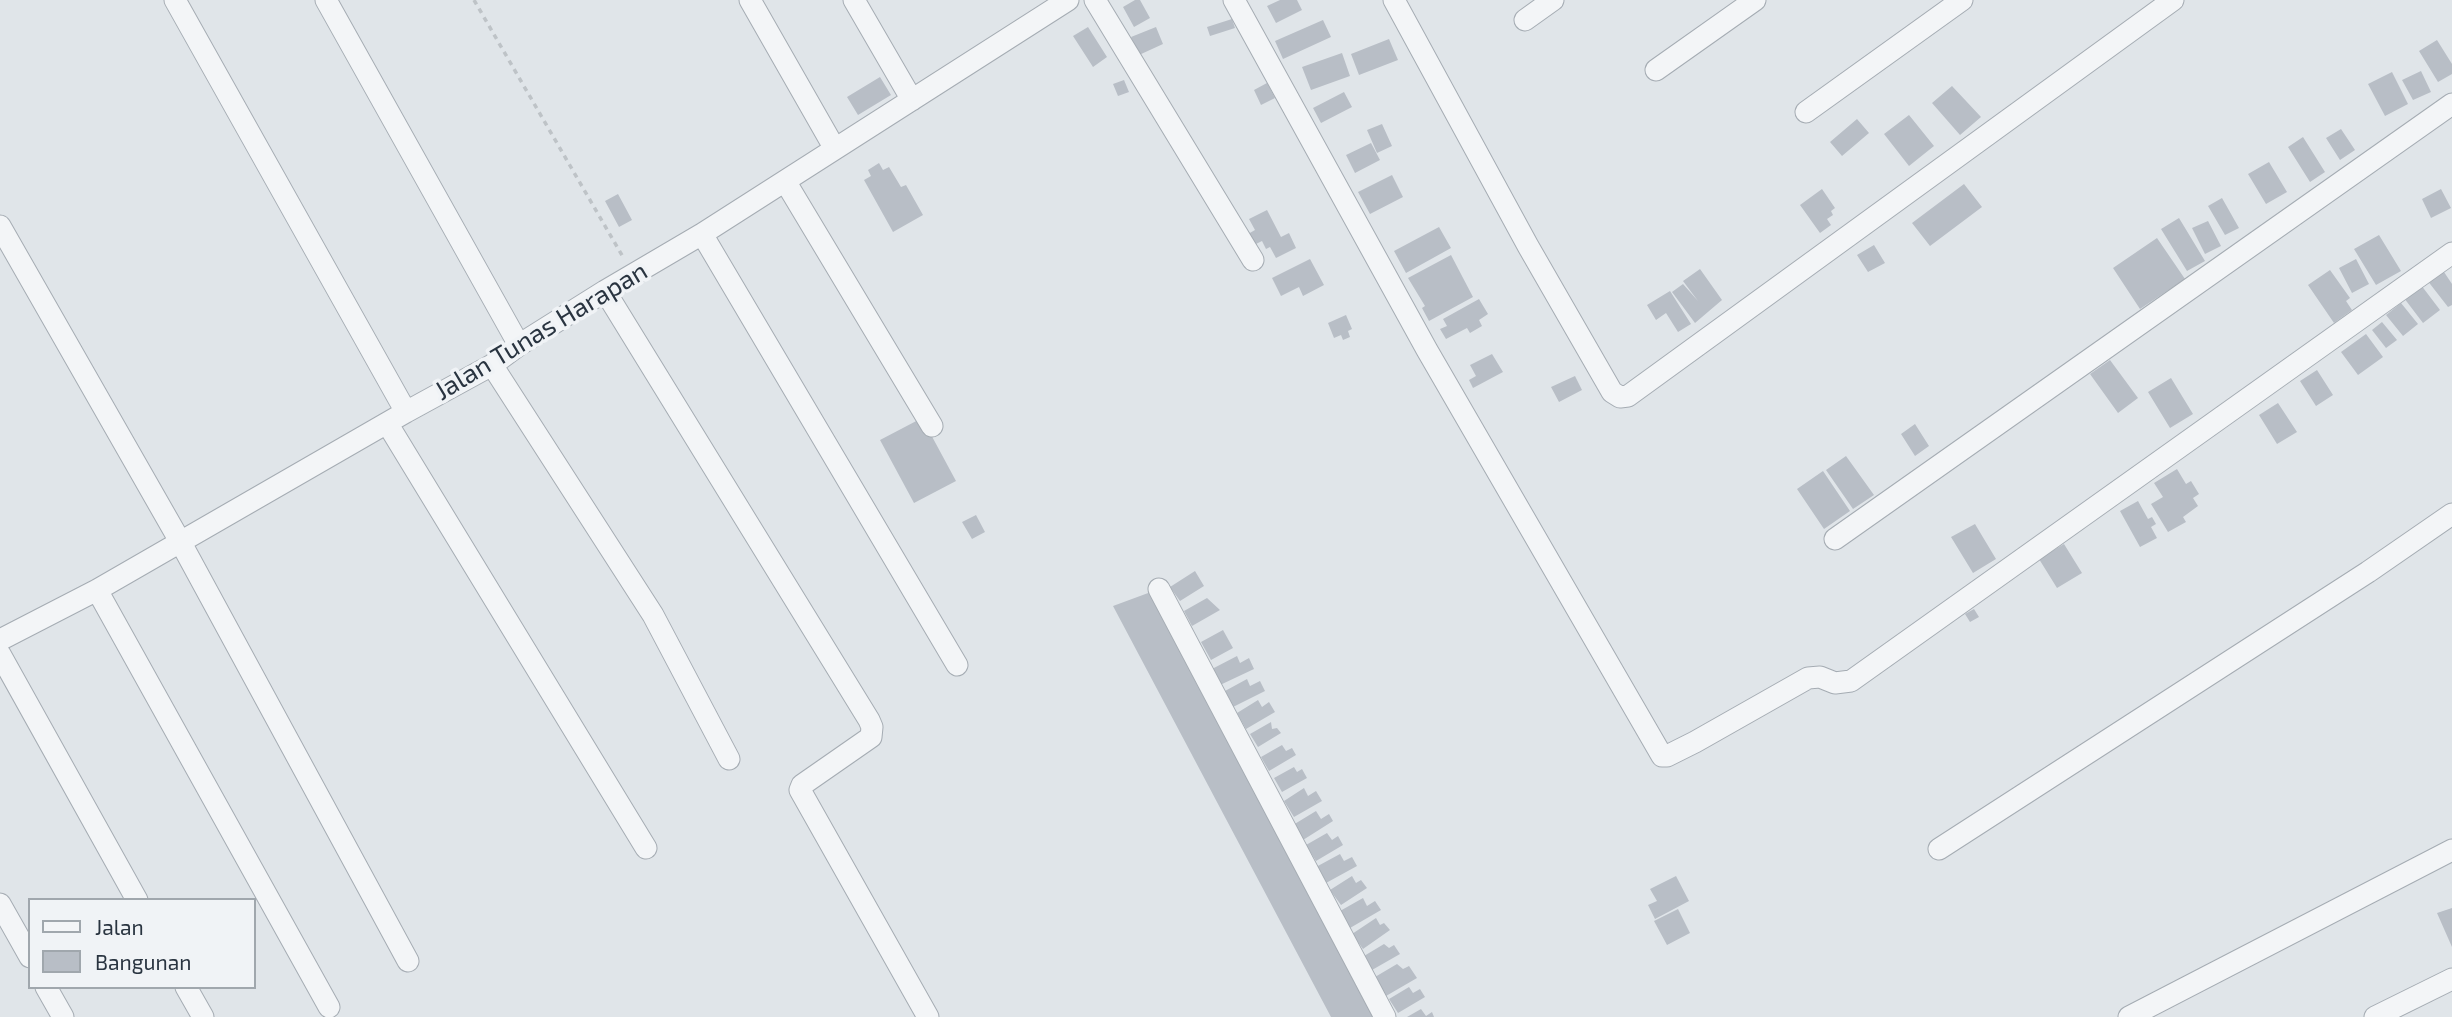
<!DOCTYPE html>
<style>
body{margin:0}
#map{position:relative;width:2452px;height:1017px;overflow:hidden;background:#e0e5e9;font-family:"Exo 2",sans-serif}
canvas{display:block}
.legend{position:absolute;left:28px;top:898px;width:228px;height:91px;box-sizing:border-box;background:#f0f3f6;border:2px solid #a0a7ad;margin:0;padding:9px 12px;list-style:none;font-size:21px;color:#293440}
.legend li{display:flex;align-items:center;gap:14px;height:35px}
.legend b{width:35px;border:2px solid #a0a7ad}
</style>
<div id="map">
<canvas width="2452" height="1017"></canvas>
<ul class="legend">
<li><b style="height:9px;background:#f3f5f7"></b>Jalan</li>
<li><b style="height:19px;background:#b8bec6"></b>Bangunan</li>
</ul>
</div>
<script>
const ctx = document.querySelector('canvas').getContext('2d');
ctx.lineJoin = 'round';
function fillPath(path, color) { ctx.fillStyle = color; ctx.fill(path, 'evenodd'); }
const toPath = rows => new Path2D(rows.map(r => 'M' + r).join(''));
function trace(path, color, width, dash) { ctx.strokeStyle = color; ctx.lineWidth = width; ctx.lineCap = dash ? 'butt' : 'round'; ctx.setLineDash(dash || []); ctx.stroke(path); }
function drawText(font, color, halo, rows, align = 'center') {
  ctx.font = font + ' "Exo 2",sans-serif'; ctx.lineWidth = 7; ctx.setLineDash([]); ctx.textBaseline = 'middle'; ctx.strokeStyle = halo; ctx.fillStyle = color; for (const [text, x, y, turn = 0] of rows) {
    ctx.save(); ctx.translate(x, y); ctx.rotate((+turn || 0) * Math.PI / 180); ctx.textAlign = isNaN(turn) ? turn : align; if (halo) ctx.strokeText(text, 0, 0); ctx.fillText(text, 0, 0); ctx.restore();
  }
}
fillPath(toPath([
 [1135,0,1140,0,1150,18,1134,27,1123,7],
 [1280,0,1297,0,1302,10,1276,23,1267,6],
 [1232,19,1235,28,1210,36,1207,27],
 [1323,20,1331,37,1283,59,1275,41],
 [1088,27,1107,57,1093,67,1073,36],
 [1156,27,1163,44,1139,55,1131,37],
 [1389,39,1398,60,1359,75,1351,54],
 [2437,40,2452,64,2452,74,2438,82,2419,51],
 [1342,53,1350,76,1311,90,1302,67],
 [2421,71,2431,92,2413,100,2402,80],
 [2392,72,2408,104,2385,116,2368,84],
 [880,77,891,95,858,115,847,97],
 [1124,80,1129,92,1118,96,1113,84],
 [1267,83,1275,98,1261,105,1254,90],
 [1952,86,1981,117,1960,135,1932,103],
 [1344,92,1352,107,1321,123,1313,108],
 [1909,115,1934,146,1909,166,1884,134],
 [1857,119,1869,133,1842,156,1830,142],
 [1382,124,1392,146,1377,153,1367,130],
 [2341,129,2355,150,2340,160,2326,138],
 [2303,137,2325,172,2310,182,2288,147],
 [1371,143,1380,160,1355,173,1346,155],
 [2269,162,2287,192,2266,204,2248,174],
 [879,163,883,170,889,167,901,187,906,185,923,215,893,232,864,180,871,176,868,170],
 [1392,175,1403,197,1370,214,1358,192],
 [1964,184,1982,207,1930,246,1912,223],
 [1822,189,1835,208,1831,211,1833,215,1827,219,1831,225,1820,233,1800,205],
 [2441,189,2451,208,2431,218,2422,199],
 [618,194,632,220,619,227,605,201],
 [2222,198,2239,228,2225,235,2208,206],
 [1267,210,1281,237,1289,233,1296,248,1276,258,1270,247,1266,249,1262,241,1254,245,1248,234,1255,230,1249,219],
 [2179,218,2205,261,2187,271,2161,229],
 [2208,221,2221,246,2205,254,2192,228],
 [1439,227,1451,248,1406,273,1394,251],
 [2379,235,2401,271,2376,285,2354,249],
 [2157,238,2185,279,2140,309,2113,268],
 [1874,245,1885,263,1868,272,1857,255],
 [1451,255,1473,297,1429,321,1422,308,1425,306,1408,278],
 [1310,259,1324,285,1303,296,1299,287,1281,296,1272,278],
 [2356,259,2369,284,2352,293,2339,268],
 [1700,269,1722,300,1695,323,1672,292,1683,284,1698,301,1683,281],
 [2442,269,2452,284,2452,305,2448,307,2427,280],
 [2330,270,2350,298,2346,301,2352,310,2334,323,2308,285],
 [2421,285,2440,310,2423,323,2404,298],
 [1670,291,1691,324,1678,332,1666,313,1656,320,1647,305],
 [1479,299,1488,314,1479,320,1482,326,1470,333,1467,328,1446,339,1440,329,1447,326,1443,319],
 [2401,303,2418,324,2403,336,2386,315],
 [1346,315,1352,329,1348,331,1350,337,1343,340,1341,335,1334,338,1328,323],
 [2382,322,2397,340,2386,348,2372,330],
 [2366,334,2383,357,2358,375,2341,352],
 [1492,354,1503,372,1473,388,1469,380,1476,376,1470,365],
 [2110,360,2138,398,2118,413,2090,374],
 [2317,370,2333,395,2316,406,2300,381],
 [1575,376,1582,390,1559,402,1551,387],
 [2171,378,2193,414,2170,428,2148,392],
 [2278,403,2297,432,2277,444,2259,415],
 [922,418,956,481,914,503,880,440],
 [1915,424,1929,446,1915,456,1901,434],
 [1846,456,1874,495,1853,509,1826,470],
 [2177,469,2186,484,2191,481,2199,494,2193,498,2198,506,2183,517,2186,522,2168,532,2151,504,2163,497,2154,483],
 [1823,471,1850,511,1824,529,1797,489],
 [2138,501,2148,519,2152,517,2156,524,2151,527,2157,538,2140,547,2120,511],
 [976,515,985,532,972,539,962,522],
 [1975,524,1996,559,1973,573,1951,537],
 [2064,544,2082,573,2057,588,2039,559],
 [1195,571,1204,586,1180,601,1170,587],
 [1159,589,1375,1017,1331,1017,1113,606],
 [1207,598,1220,610,1192,626,1184,611],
 [1974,609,1979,617,1970,622,1965,614],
 [1223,630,1233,648,1211,660,1201,642],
 [1237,656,1240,663,1249,658,1254,669,1220,685,1212,669],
 [1247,679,1250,686,1260,681,1265,691,1233,707,1225,691],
 [1258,700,1262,707,1269,702,1275,712,1246,729,1237,713],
 [1271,722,1272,729,1277,728,1281,733,1258,747,1250,734],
 [1282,745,1286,751,1292,748,1296,755,1269,771,1261,757],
 [1294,767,1297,772,1302,769,1307,778,1282,792,1274,778],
 [1304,788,1308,796,1316,791,1322,801,1294,817,1284,801],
 [1316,811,1321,819,1329,814,1333,821,1303,840,1293,825],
 [1327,833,1332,840,1338,836,1343,845,1316,861,1306,845],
 [1340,854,1344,861,1352,857,1357,866,1326,883,1316,867],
 [1352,876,1356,883,1361,880,1367,888,1341,905,1330,890],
 [1676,876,1689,901,1655,919,1648,905,1657,901,1650,889],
 [1363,898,1367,906,1375,901,1381,910,1350,928,1340,911],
 [2452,908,2452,947,2437,913],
 [1678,909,1690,933,1667,945,1654,921],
 [1376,918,1380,925,1384,923,1390,930,1363,949,1352,934],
 [1384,944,1389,948,1394,945,1400,954,1372,970,1364,956],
 [1397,964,1403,969,1409,966,1417,978,1386,996,1375,977],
 [1409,987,1413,993,1420,989,1425,997,1398,1013,1389,999],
 [1421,1009,1426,1016,1432,1012,1434,1017,1407,1017]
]), '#b8bec6');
const street = toPath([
 [175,0,406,412],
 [326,0,519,345],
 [750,0,835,149],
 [854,0,912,100],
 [1095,0,1253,260],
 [1234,0,1427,350,1662,756,1667,756,1695,742,1808,678,1820,677,1835,683,1851,681,2452,253],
 [1394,0,1528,246,1612,392,1620,397,1628,396,2173,0],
 [1525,20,1553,0],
 [1656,70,1755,0],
 [1806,112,1962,0],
 [785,181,932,426],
 [0,226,181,543,408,961],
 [702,234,957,665],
 [605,291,869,720,872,727,871,737,802,785,800,790,928,1017],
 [492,365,653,615,729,759],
 [387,423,646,848],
 [1835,539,2452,104],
 [1159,589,1385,1017],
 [97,590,329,1007],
 [0,640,97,590,406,412,492,365,519,345,605,291,702,234,1068,0],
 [0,654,137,900],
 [1939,849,2368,572,2452,514],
 [0,904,30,957],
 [46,987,63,1017],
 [186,987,203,1017],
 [2129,1017,2452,850],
 [2375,1017,2452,979]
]);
trace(street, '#a5acb3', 23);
trace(toPath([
 [474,0,623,257]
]), '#bec3c7', 3.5, [5, 5]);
trace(street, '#f3f5f7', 21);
drawText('26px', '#293440', '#f0f3f6', [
 ["Jalan Tunas Harapan",541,331,-31]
]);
</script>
